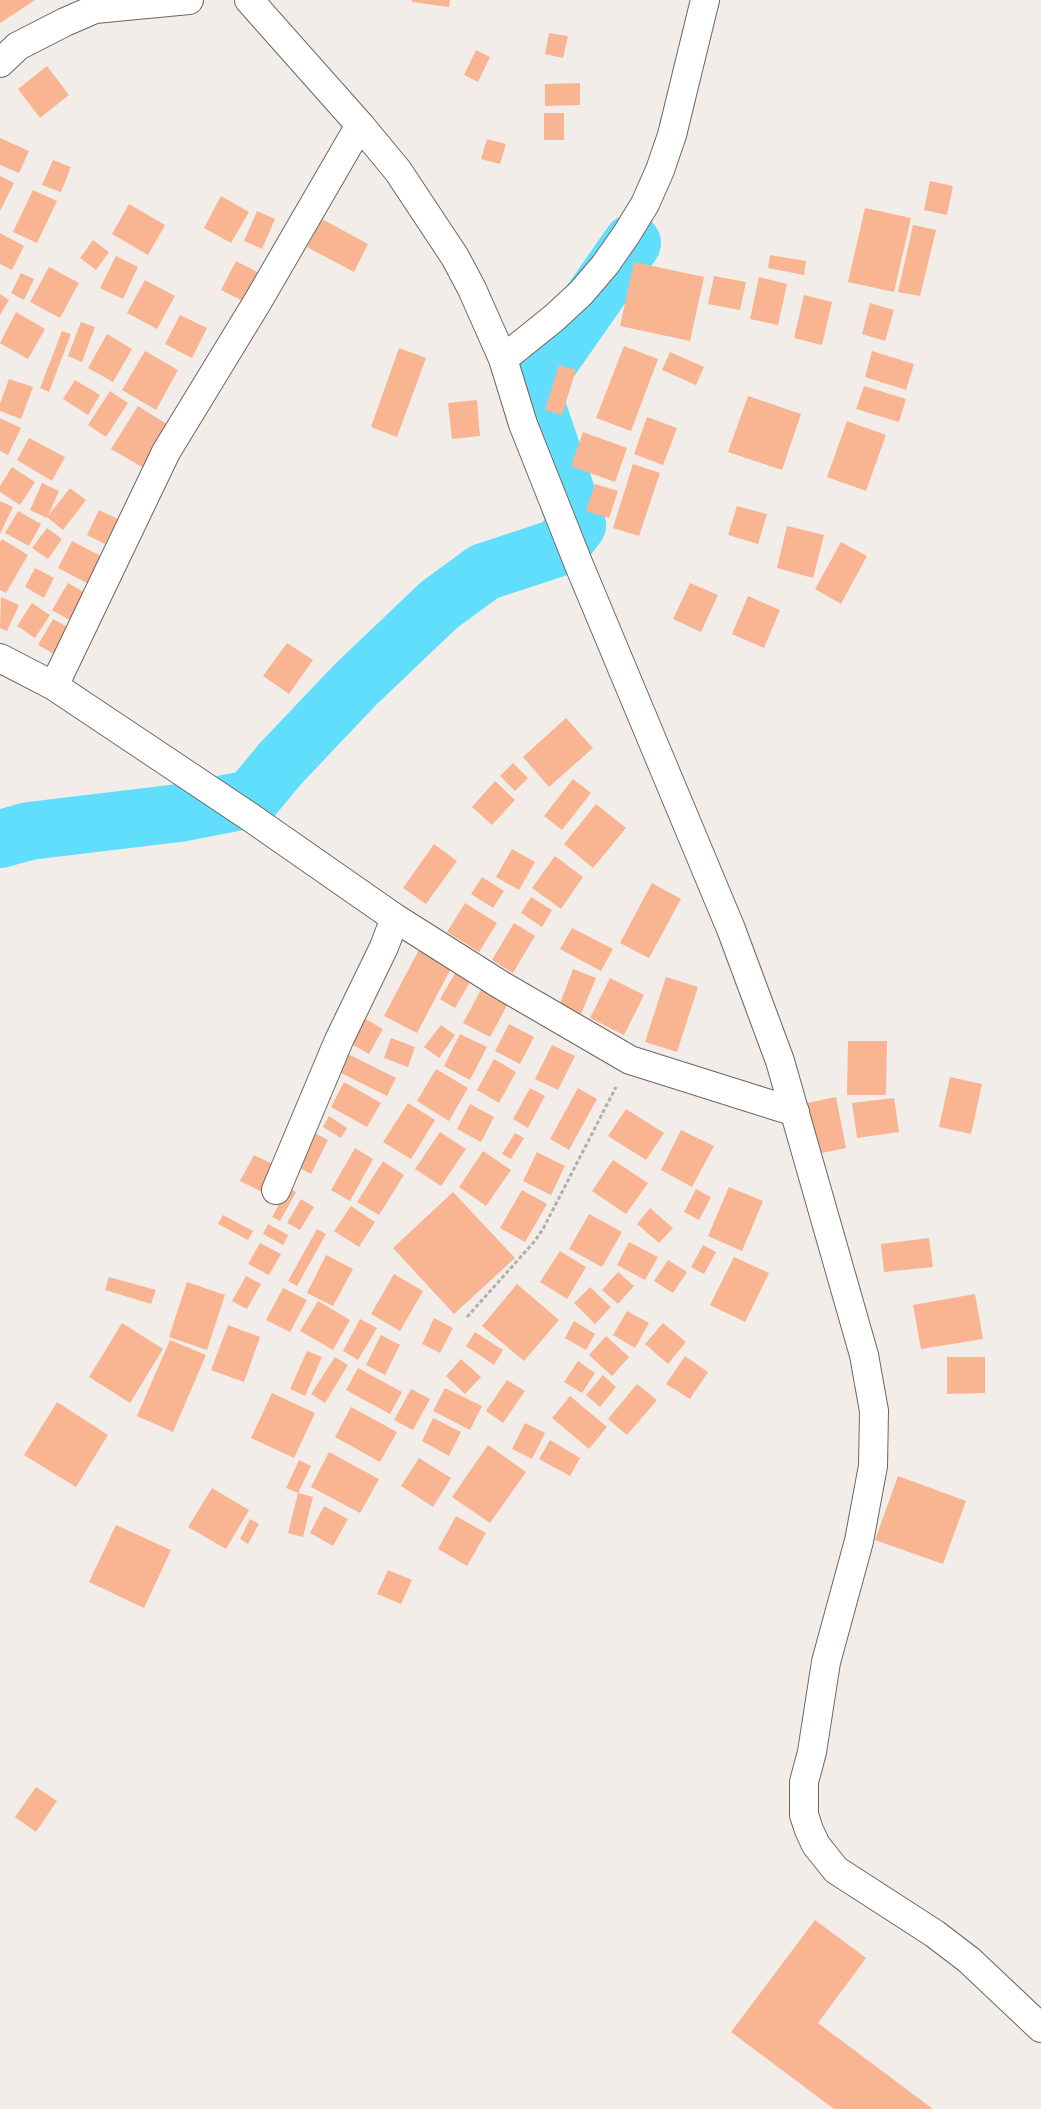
<!DOCTYPE html>
<style>
body{margin:0}
canvas{display:block;background:#f3edea}
</style>
<canvas width="1041" height="2109"></canvas>
<script>
const ctx = document.querySelector('canvas').getContext('2d');
ctx.lineJoin = 'round';
const toPath = rows => new Path2D(rows.map(r => 'M' + r).join(''));
function trace(path, color, width, dash) { ctx.strokeStyle = color; ctx.lineWidth = width; ctx.lineCap = dash ? 'butt' : 'round'; ctx.setLineDash(dash || []); ctx.stroke(path); }
function fillPath(path, color) { ctx.fillStyle = color; ctx.fill(path, 'evenodd'); }
trace(toPath([
 [0,839,29,831,179,813,251,799,281,763,355,685,439,605,484,572,560,547,577,525,536,405,539,376,632,243]
]), '#62defd', 58);
fillPath(toPath([
 [0,0,35,0,0,23],
 [412,0,450,0,449,7,412,2],
 [549,33,568,36,563,58,545,54],
 [476,50,490,57,478,82,464,75],
 [47,66,69,95,40,118,18,89],
 [580,83,580,105,545,106,545,84],
 [544,113,564,113,564,140,544,140],
 [0,138,29,151,19,173,0,165],
 [487,139,506,144,500,164,481,159],
 [53,160,71,167,61,192,42,185],
 [0,176,14,183,0,211],
 [930,181,953,186,947,215,924,210],
 [33,190,57,201,37,243,13,232],
 [221,196,249,212,231,243,204,228],
 [129,204,165,225,148,255,112,234],
 [865,208,911,218,894,292,848,282],
 [257,211,275,219,262,249,244,241],
 [322,219,368,244,354,272,307,247],
 [913,225,936,230,920,296,898,292],
 [0,233,24,246,12,270,0,264],
 [93,240,109,252,96,270,80,258],
 [770,255,806,261,804,275,768,268],
 [116,256,138,267,123,299,100,288],
 [236,261,261,274,247,303,221,290],
 [634,262,704,277,690,341,620,326],
 [49,267,79,283,60,318,30,302],
 [21,273,34,279,24,300,11,293],
 [714,276,746,282,740,310,708,304],
 [759,277,787,284,778,325,750,319],
 [145,280,175,296,157,329,127,313],
 [0,294,9,300,0,315],
 [804,295,832,302,822,345,794,338],
 [870,303,894,310,885,341,862,334],
 [16,312,45,329,28,359,0,343],
 [180,315,207,328,192,358,165,344],
 [81,322,95,327,82,362,68,356],
 [62,331,71,334,49,392,40,388],
 [107,334,132,349,113,382,88,368],
 [624,346,658,359,631,431,596,418],
 [399,348,426,358,397,437,371,427],
 [145,351,178,370,156,410,122,390],
 [872,351,914,364,906,390,865,377],
 [670,352,704,367,696,385,662,370],
 [559,365,576,370,562,415,545,410],
 [9,379,33,387,21,419,0,411,0,404],
 [75,380,100,395,88,415,63,399],
 [864,386,906,399,899,422,856,409],
 [110,391,128,403,106,437,88,425],
 [748,396,801,414,782,470,728,452],
 [477,400,480,436,452,439,448,403],
 [138,406,173,428,147,470,111,449],
 [647,417,677,428,663,465,634,454],
 [0,418,21,428,8,455,0,451],
 [847,421,886,435,866,491,827,477],
 [583,432,627,448,615,482,571,466],
 [29,438,65,457,52,481,17,460],
 [633,464,660,473,639,536,613,528],
 [12,467,35,482,20,505,0,492,0,486],
 [42,483,59,491,47,518,30,510],
 [595,484,618,491,609,518,586,511],
 [70,488,86,500,63,530,47,517],
 [0,501,13,507,0,534],
 [737,506,767,514,758,544,728,535],
 [99,510,118,519,105,544,87,535],
 [18,511,41,524,29,546,5,533],
 [787,526,824,535,813,578,777,568],
 [47,528,62,539,48,559,32,548],
 [2,539,28,555,6,593,0,590,0,542],
 [72,541,101,556,87,583,58,568],
 [841,542,867,556,841,604,815,589],
 [35,568,54,578,44,598,25,587],
 [68,583,92,597,76,624,52,610],
 [690,583,718,595,701,632,673,619],
 [748,596,780,610,764,648,732,634],
 [1,597,19,605,7,631,0,628],
 [32,603,50,615,35,638,17,626],
 [53,619,75,631,61,658,38,645],
 [287,643,313,660,289,694,263,676],
 [566,718,593,748,549,787,523,757],
 [513,763,528,778,515,791,500,776],
 [573,779,591,793,562,830,544,816],
 [495,781,515,800,492,825,472,807],
 [596,804,626,828,593,868,564,844],
 [434,844,457,861,426,904,403,888],
 [512,849,535,862,519,890,496,877],
 [555,856,583,877,561,909,532,888],
 [482,877,504,891,493,908,471,894],
 [652,883,681,899,649,958,620,943],
 [531,897,552,910,542,927,521,913],
 [465,903,497,923,479,952,447,932],
 [514,923,535,936,513,973,492,960],
 [572,928,613,949,601,971,560,949],
 [423,942,456,959,417,1033,384,1016],
 [460,965,475,973,455,1008,440,999],
 [573,969,596,978,581,1014,559,1006],
 [666,977,698,987,677,1052,645,1042],
 [610,978,644,995,624,1035,590,1018],
 [484,984,511,998,490,1037,463,1023],
 [362,1017,383,1029,369,1054,348,1042],
 [509,1024,534,1037,520,1064,495,1051],
 [441,1025,455,1035,439,1058,424,1047],
 [460,1034,487,1047,470,1080,444,1066],
 [391,1038,415,1047,408,1067,384,1058],
 [848,1041,887,1041,886,1095,847,1095],
 [552,1045,575,1056,558,1090,535,1079],
 [346,1053,396,1078,387,1096,337,1071],
 [494,1059,516,1072,499,1103,477,1090],
 [436,1069,468,1088,449,1121,417,1101],
 [950,1077,982,1084,971,1134,939,1127],
 [344,1082,381,1103,367,1127,331,1107],
 [530,1088,545,1096,528,1128,513,1119],
 [578,1088,597,1099,569,1150,550,1139],
 [836,1097,846,1148,817,1154,807,1103],
 [894,1098,899,1132,857,1138,852,1103],
 [408,1103,435,1120,411,1159,383,1142],
 [470,1104,494,1117,481,1142,457,1129],
 [626,1109,664,1133,646,1160,608,1136],
 [329,1116,347,1128,341,1138,323,1127],
 [309,1130,328,1140,311,1174,291,1163],
 [681,1130,714,1146,692,1187,661,1170],
 [440,1132,466,1149,441,1186,415,1169],
 [515,1133,524,1138,511,1159,502,1154],
 [355,1148,373,1159,350,1201,331,1190],
 [483,1151,511,1170,486,1206,459,1187],
 [537,1152,565,1166,551,1195,523,1181],
 [254,1155,279,1167,266,1194,240,1181],
 [613,1160,648,1183,626,1214,592,1191],
 [383,1161,404,1175,379,1215,357,1202],
 [729,1187,763,1201,742,1251,708,1236],
 [288,1188,296,1192,280,1221,272,1217],
 [696,1189,711,1197,699,1220,684,1212],
 [522,1190,547,1204,525,1242,500,1228],
 [453,1192,515,1258,454,1314,393,1248],
 [301,1199,314,1207,300,1230,287,1223],
 [351,1206,375,1222,359,1247,334,1231],
 [650,1208,673,1228,659,1243,637,1224],
 [589,1214,622,1232,602,1267,569,1249],
 [223,1215,253,1231,248,1240,218,1224],
 [268,1224,288,1235,283,1245,263,1234],
 [317,1229,326,1234,297,1286,288,1281],
 [929,1238,933,1267,884,1272,881,1244],
 [629,1242,658,1257,645,1280,617,1265],
 [260,1243,281,1254,269,1275,248,1264],
 [703,1245,716,1252,704,1274,691,1267],
 [560,1251,586,1267,567,1299,540,1282],
 [326,1255,353,1269,333,1306,307,1293],
 [734,1257,769,1273,745,1322,710,1305],
 [668,1260,687,1272,673,1293,654,1281],
 [618,1272,634,1286,618,1304,602,1290],
 [394,1274,423,1291,400,1331,371,1314],
 [246,1276,261,1284,247,1309,232,1301],
 [109,1277,156,1290,151,1304,105,1290],
 [187,1282,225,1295,207,1350,169,1337],
 [517,1284,559,1320,524,1361,482,1326],
 [590,1287,611,1307,595,1324,574,1303],
 [283,1288,307,1300,290,1332,266,1320],
 [975,1294,983,1339,921,1349,913,1305],
 [318,1301,350,1320,333,1350,300,1331],
 [627,1311,649,1323,635,1348,613,1335],
 [434,1318,453,1328,440,1353,422,1344],
 [360,1319,377,1328,358,1360,343,1351],
 [574,1321,595,1334,586,1350,565,1338],
 [122,1323,163,1349,130,1403,89,1377],
 [663,1323,686,1342,668,1364,645,1344],
 [228,1325,260,1337,244,1382,211,1370],
 [475,1332,503,1350,494,1365,466,1346],
 [381,1335,400,1345,385,1375,366,1365],
 [606,1336,629,1357,612,1376,589,1355],
 [170,1340,206,1355,173,1432,137,1416],
 [307,1351,322,1357,305,1396,290,1389],
 [685,1356,708,1372,690,1399,666,1384],
 [335,1357,348,1365,325,1403,311,1394],
 [947,1357,985,1357,985,1393,947,1394],
 [461,1359,481,1377,465,1394,446,1376],
 [578,1361,595,1373,582,1393,564,1382],
 [358,1368,402,1392,390,1414,346,1390],
 [603,1375,616,1387,600,1407,586,1395],
 [507,1380,525,1391,503,1423,486,1411],
 [637,1384,657,1400,627,1435,608,1419],
 [445,1388,482,1406,470,1430,433,1411],
 [411,1389,430,1399,413,1430,394,1420],
 [272,1393,315,1413,294,1458,251,1438],
 [570,1396,607,1427,589,1449,552,1418],
 [57,1402,108,1435,76,1487,24,1455],
 [351,1407,397,1432,380,1462,335,1437],
 [433,1418,461,1432,449,1456,422,1441],
 [525,1423,545,1433,532,1459,512,1449],
 [550,1440,580,1458,570,1476,539,1459],
 [488,1445,526,1472,490,1523,452,1497],
 [329,1452,379,1479,360,1513,311,1487],
 [419,1458,451,1478,433,1507,401,1486],
 [299,1460,311,1466,298,1493,286,1488],
 [898,1476,966,1501,943,1564,875,1540],
 [212,1488,249,1510,226,1549,188,1527],
 [298,1493,313,1497,303,1537,288,1533],
 [324,1506,348,1519,333,1546,310,1533],
 [456,1516,486,1533,467,1566,438,1549],
 [250,1519,259,1524,248,1544,240,1539],
 [116,1525,171,1550,144,1608,89,1582],
 [388,1570,412,1580,401,1604,377,1594],
 [36,1787,57,1801,36,1832,15,1817],
 [815,1920,866,1958,818,2023,933,2109,834,2109,731,2032]
]), '#f9b491');
const minor = toPath([
 [0,63,18,46,65,22,95,9,189,0],
 [0,658,54,686,250,817,395,918,501,985,630,1060,795,1112],
 [54,686,166,452,258,301,360,125],
 [276,1190,339,1040,384,947,395,918]
]);
const tertiary = toPath([
 [249,0,360,125,398,171,455,257,472,289,503,359,523,424,579,565,731,929,780,1061,864,1355,874,1411,873,1466,859,1541,826,1662,812,1752,804,1782,804,1815,809,1830,816,1845,836,1870,935,1934,969,1960,1041,2028],
 [503,359,554,318,581,293,605,265,626,235,645,204,660,170,672,135,705,0]
]);
trace(minor, '#6b6664', 30);
trace(tertiary, '#6b6664', 30);
trace(toPath([
 [467,1317,534,1242,543,1229,616,1087]
]), '#b2aeab', 3, [4, 2.5]);
trace(minor, '#fff', 28);
trace(tertiary, '#fff', 28);
</script>
